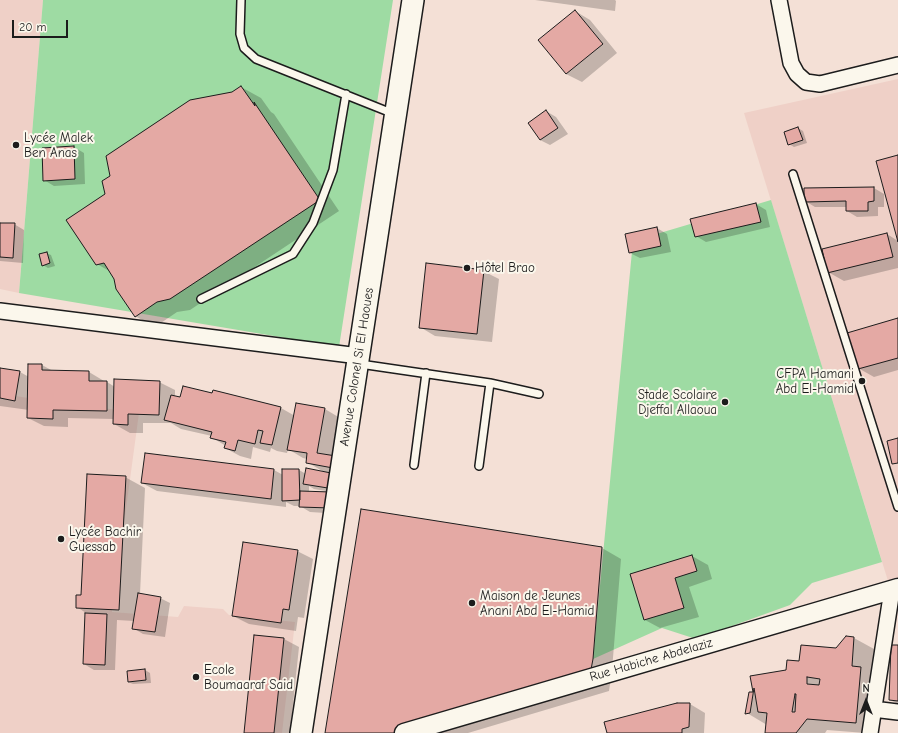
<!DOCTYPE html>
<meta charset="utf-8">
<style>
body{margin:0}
#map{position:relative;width:898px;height:733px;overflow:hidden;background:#f4e0d6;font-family:"Comic Neue",sans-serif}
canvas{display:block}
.north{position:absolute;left:846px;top:681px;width:40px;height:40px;-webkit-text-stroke:3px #fbf7ec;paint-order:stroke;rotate:0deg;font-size:11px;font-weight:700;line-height:16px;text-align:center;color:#1c1c1c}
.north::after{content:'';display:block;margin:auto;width:14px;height:18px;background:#1c1c1c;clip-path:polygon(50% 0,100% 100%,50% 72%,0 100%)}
.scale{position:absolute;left:12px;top:20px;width:56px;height:18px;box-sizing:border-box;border:2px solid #1c1c1c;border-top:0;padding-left:5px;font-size:12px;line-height:14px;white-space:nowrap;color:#1c1c1c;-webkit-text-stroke:3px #fbf7ec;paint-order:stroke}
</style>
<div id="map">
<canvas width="898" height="733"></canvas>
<div class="north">N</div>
<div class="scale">20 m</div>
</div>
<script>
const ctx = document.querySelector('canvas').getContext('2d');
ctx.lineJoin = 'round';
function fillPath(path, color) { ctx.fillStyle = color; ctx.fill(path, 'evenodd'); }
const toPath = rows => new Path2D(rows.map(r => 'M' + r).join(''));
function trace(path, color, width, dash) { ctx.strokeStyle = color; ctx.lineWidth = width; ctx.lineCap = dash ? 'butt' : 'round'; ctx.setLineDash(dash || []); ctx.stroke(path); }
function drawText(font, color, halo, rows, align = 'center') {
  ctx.font = font + ' "Comic Neue",sans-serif'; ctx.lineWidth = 4; ctx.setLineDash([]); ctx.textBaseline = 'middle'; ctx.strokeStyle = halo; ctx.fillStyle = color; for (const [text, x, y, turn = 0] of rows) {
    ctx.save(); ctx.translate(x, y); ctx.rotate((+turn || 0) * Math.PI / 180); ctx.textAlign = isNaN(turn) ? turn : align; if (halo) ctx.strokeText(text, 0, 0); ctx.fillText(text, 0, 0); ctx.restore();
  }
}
fillPath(toPath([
 [0,0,43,0,19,293,0,289],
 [898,79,898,578,888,581,744,113],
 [0,394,139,413,112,612,178,617,184,606,223,609,229,615,295,622,282,733,0,733]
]), '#efd0c7');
fillPath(toPath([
 [43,0,393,0,339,347,19,293],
 [771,200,882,562,812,583,790,605,696,639,662,628,593,659,633,241]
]), '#9edba3');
fillPath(toPath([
 [535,0,615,0,616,1,615,11],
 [575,11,590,20,617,53,582,82,566,74],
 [241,87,261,98,271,112,274,114,339,211,190,310,177,312,155,327,135,316,111,272,97,264,106,194,111,176],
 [546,111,556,117,568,134,550,145,540,140],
 [798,128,803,131,807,143,794,147,789,144],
 [74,147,84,153,85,184,54,186,44,180],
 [874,188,884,194,884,207,878,207,878,216,857,217,847,211,847,207,815,207,805,201],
 [756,204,766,210,770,227,706,242,696,236],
 [0,224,14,224,24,230,23,263,0,261],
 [657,228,667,234,671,252,640,258,630,253],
 [887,234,898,241,898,268,844,281,828,272],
 [46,253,51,255,55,266,48,268,43,265],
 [483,271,499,279,492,342,435,336,420,327],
 [898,320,898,370,874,377,858,368],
 [29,365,42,365,53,371,89,372,104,381,104,382,107,382,115,387,159,382,175,390,175,397,181,398,213,394,281,408,295,416,325,409,340,418,332,457,344,494,314,489,309,486,309,492,341,514,310,512,300,506,294,506,286,502,286,507,157,491,142,483,274,470,283,475,299,470,306,474,324,472,307,462,307,459,303,458,288,449,287,453,277,451,271,448,270,452,253,447,251,459,240,456,225,448,226,446,211,437,212,436,181,429,171,423,143,423,143,433,130,433,114,424,114,419,68,418,68,427,44,426,28,418,29,410,0,406,0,369,20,372,29,377],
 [125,477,145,488,140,594,160,598,170,603,165,637,143,634,133,628,134,621,117,620,115,670,94,670,84,664,86,613,77,607],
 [602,548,621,559,612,670,609,691,468,733,326,733],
 [297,551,313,559,304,618,298,617,296,631,249,624,233,616],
 [692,556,708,565,712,579,689,587,699,617,660,628,645,620,631,575],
 [846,637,854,638,874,649,865,733,827,730,825,733,766,733,767,725,747,713,753,693,755,694,751,677,787,671,800,663,837,649],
 [284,639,299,647,290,733,245,733],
 [898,646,898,704,890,700],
 [145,670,150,673,151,683,133,684,128,682,128,672],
 [690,704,705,713,704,733,608,733]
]), '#0003');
const building = toPath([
 [575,10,603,44,566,74,538,40,575,10],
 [241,86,255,106,254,102,320,200,170,299,157,302,135,317,116,289,114,279,104,263,96,265,66,220,105,194,102,181,110,176,106,156,190,100,232,92,241,86],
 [546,110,558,128,540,140,528,123,546,110],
 [798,127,803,140,788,145,784,132,798,127],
 [74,146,75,179,43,181,42,148,74,146],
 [898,155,898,242,876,161,898,155],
 [874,187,874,201,868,202,868,211,846,211,846,201,804,202,804,188,874,187],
 [756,203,761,222,695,237,690,219,756,203],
 [0,223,15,223,13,258,0,257,0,223],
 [657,227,661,246,629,253,625,234,657,227],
 [887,233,893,257,827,273,822,249,887,233],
 [47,252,50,263,42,266,39,254,47,252],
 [426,263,484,270,477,334,419,328,426,263],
 [898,318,898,358,858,369,847,333,898,318],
 [28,364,42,364,42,370,89,371,89,381,107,381,107,411,53,410,53,419,27,418,28,364],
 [0,368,20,371,15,401,0,398,0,368],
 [114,379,160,381,159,415,128,414,128,425,113,424,114,379],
 [183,386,212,393,213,390,281,407,272,445,260,443,263,431,258,430,255,444,238,440,235,451,224,448,226,442,210,438,212,432,164,420,171,395,180,397,183,386],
 [296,403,325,408,317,453,336,456,333,468,306,463,307,453,287,450,296,403],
 [898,438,898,463,892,464,887,441,898,438],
 [145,453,274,469,271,499,141,483,145,453],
 [306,468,336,474,334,489,303,484,306,468],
 [282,469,299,469,300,500,282,501,282,469],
 [87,474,126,476,119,610,76,608,76,595,81,595,87,474],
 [300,491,331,492,331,508,299,507,300,491],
 [361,509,602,547,593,659,589,680,411,733,325,733,361,509],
 [243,542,298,550,289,610,283,609,281,623,232,616,243,542],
 [692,555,697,571,675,578,684,608,644,620,630,574,692,555],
 [138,593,161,597,155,632,132,629,138,593],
 [85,613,107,614,105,665,83,664,85,613],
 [254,635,284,638,274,733,244,733,254,635],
 [846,636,854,637,852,666,861,667,856,723,807,719,796,733,765,733,767,713,758,712,754,688,750,713,745,714,749,692,753,692,750,676,786,670,787,660,799,661,801,645,836,648,846,636],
 [807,677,820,679,819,685,807,684,807,677],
 [795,694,796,694,795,712,792,712,795,694],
 [891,645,898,645,898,701,889,700,891,645],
 [145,669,146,680,128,682,127,671,145,669],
 [677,703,690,703,689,727,682,729,682,733,607,733,604,722,677,703]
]);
fillPath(building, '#e4a9a4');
trace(building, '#1c1c1c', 1);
const service = toPath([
 [241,0,240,34,244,48,256,59,394,114],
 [793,174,898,507],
 [201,299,293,254,313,223,333,170,346,94],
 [360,364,490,383,539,394],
 [414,465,426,373],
 [479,466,490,383]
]);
const minor = toPath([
 [779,0,791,63,797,74,806,82,820,84,898,65],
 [0,311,359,356],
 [873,709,898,712],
 [870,733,892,590]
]);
const tertiary = toPath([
 [404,733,898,588]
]);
const secondary = toPath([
 [301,733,413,0]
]);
trace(service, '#1c1c1c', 10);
trace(minor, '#1c1c1c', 18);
trace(tertiary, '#1c1c1c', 21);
trace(secondary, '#1c1c1c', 24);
trace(service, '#fbf7ec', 7);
trace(minor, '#fbf7ec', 15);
trace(tertiary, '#fbf7ec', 18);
trace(secondary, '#fbf7ec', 21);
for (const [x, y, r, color] of [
 [16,145,4,"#1c1c1c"],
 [467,268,4,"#1c1c1c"],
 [862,381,4,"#1c1c1c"],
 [725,402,4,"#1c1c1c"],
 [61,539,4,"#1c1c1c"],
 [472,603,4,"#1c1c1c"],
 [196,677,4,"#1c1c1c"]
]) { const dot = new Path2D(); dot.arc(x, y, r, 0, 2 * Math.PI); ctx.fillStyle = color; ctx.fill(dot); trace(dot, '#fbf7ec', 1.5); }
drawText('13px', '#1c1c1c', '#fbf7ec', [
 ["Lycée Malek",24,138],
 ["Ben Anas",24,153],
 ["Hôtel Brao",475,268],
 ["CFPA Hamani",854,374,"right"],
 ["Abd El-Hamid",854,389,"right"],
 ["Stade Scolaire",717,395,"right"],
 ["Djeffal Allaoua",717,410,"right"],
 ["Lycée Bachir",69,532],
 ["Guessab",69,547],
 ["Maison de Jeunes",480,596],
 ["Anani Abd El-Hamid",480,611],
 ["Ecole",204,670],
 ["Boumaaraf Said",204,685]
], 'left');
drawText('13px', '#1c1c1c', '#fbf7ec', [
 ["Avenue Colonel Si El Haoues",357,367,-81],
 ["Rue Habiche Abdelaziz",651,660,-16]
]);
</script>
